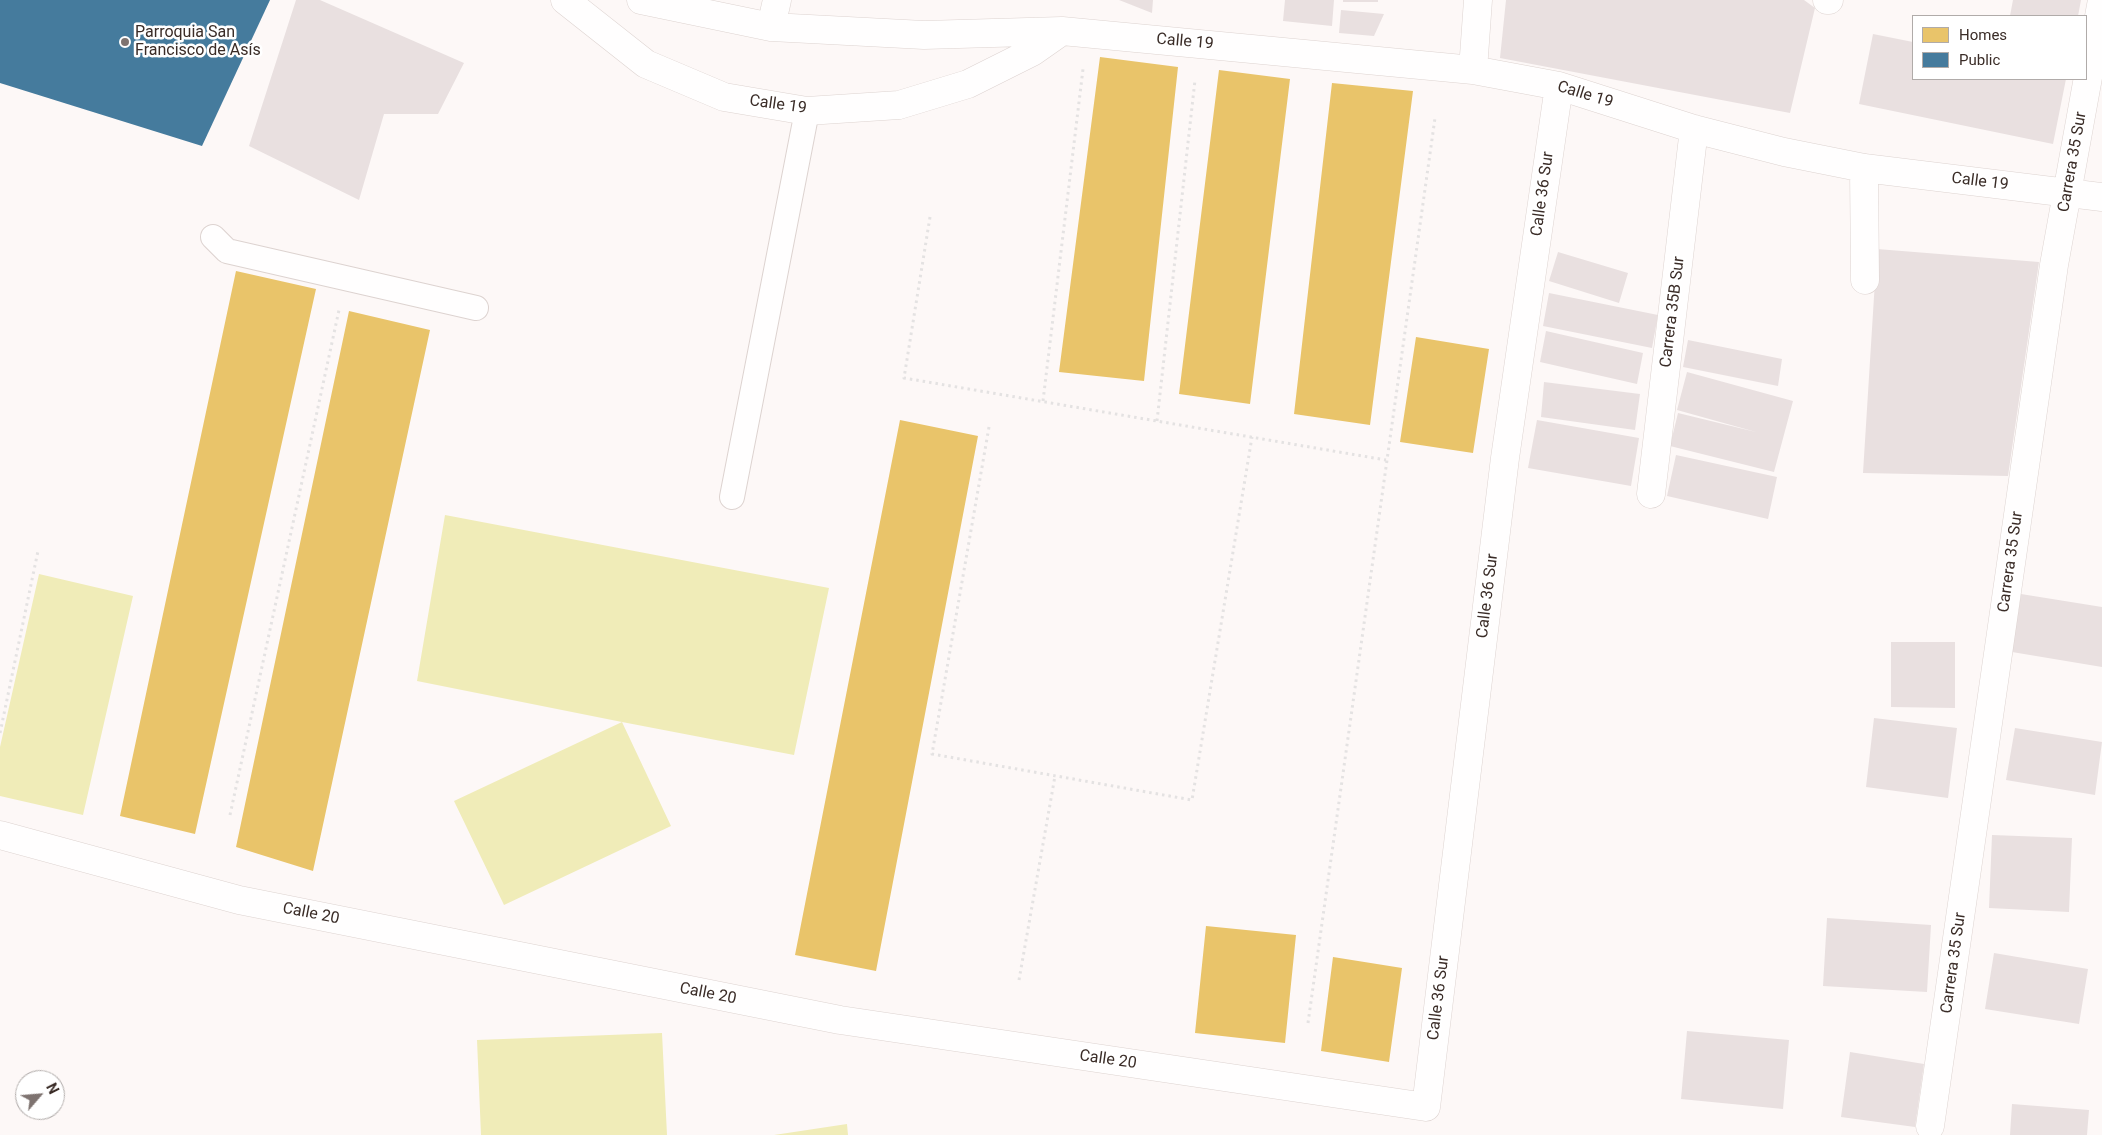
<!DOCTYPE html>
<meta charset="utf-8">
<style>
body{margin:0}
#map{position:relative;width:2102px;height:1135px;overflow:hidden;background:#fdf8f7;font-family:Roboto,sans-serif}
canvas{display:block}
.legend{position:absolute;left:1912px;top:15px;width:175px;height:65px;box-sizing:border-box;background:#fff;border:1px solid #b0aba9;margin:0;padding:6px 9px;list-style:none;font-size:15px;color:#3a2c27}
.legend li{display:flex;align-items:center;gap:10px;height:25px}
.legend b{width:25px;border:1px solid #b0aba9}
.north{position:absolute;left:15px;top:1070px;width:50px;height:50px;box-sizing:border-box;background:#fff;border:1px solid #b0aba9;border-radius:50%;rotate:63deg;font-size:14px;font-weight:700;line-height:20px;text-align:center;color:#3a2c27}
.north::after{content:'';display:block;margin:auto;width:18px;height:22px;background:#7e7370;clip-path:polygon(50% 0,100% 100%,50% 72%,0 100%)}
</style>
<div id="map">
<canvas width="2102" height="1135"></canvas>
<ul class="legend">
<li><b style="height:14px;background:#e9c46a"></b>Homes</li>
<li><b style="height:14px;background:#457b9d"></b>Public</li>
</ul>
<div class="north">N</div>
</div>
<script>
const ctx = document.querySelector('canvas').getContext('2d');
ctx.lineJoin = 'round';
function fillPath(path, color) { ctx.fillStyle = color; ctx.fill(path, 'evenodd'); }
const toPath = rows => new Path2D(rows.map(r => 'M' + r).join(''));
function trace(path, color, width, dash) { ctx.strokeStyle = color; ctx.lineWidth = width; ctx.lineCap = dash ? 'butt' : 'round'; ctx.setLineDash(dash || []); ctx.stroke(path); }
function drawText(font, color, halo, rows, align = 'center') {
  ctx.font = font + ' Roboto,sans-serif'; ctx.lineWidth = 5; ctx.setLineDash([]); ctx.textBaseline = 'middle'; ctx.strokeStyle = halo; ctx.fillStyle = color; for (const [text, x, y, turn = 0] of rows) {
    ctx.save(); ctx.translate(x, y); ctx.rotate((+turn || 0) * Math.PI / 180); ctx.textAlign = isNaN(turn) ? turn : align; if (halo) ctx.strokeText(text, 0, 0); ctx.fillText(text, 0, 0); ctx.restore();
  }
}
fillPath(toPath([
 [445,515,829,588,794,755,622,722,671,826,504,905,454,801,622,722,417,681],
 [39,574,133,596,83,815,0,796,0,747],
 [662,1033,667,1135,481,1135,477,1040],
 [847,1124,848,1135,774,1135]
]), '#f0ecb8');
fillPath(toPath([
 [1100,57,1178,67,1144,381,1059,372],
 [1219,70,1290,79,1250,404,1179,394],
 [1332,83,1413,91,1370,425,1294,414],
 [236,271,316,289,195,834,120,816],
 [349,311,430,330,313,871,236,847],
 [1416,337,1489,349,1473,453,1400,442],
 [900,420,978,436,876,971,795,955],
 [1206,926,1296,935,1285,1043,1195,1033],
 [1333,957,1402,968,1389,1062,1321,1051]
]), '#e9c46a');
fillPath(toPath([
 [0,0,270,0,202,146,0,83]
]), '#457b9d');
fillPath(toPath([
 [296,0,320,0,464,63,438,114,384,114,359,200,249,146],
 [1119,0,1153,0,1152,13],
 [1285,0,1334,0,1332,26,1283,21],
 [1343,0,1378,0,1378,2,1343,2],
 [1506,0,1804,0,1815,8,1790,113,1500,58],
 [2013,0,2081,0,2078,16,2010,16],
 [1341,10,1384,14,1374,36,1339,33],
 [1873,34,1913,42,1913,79,2066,79,2053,144,1859,104],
 [1877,249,2039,262,2008,476,1863,473],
 [1558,252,1628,273,1619,303,1549,281],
 [1549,293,1658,315,1652,348,1543,326],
 [1546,331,1643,353,1637,384,1540,362],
 [1688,340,1782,359,1778,386,1683,367],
 [1687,372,1793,401,1774,472,1670,446,1678,413,1756,432,1677,410],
 [1544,382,1640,394,1635,430,1541,417],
 [1537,420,1639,438,1631,486,1528,468],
 [1676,455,1777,477,1768,519,1667,496],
 [2021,594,2102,607,2102,667,2012,652],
 [1891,642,1955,642,1955,708,1891,707],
 [1874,718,1957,728,1948,798,1866,787],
 [2015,728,2102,742,2095,795,2006,780],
 [1992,835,2072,838,2069,912,1989,908],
 [1827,918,1931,925,1927,992,1823,986],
 [1994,953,2088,969,2079,1024,1985,1009],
 [1687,1031,1789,1040,1783,1109,1681,1099],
 [1850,1052,1924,1064,1915,1127,1841,1117],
 [2012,1104,2089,1110,2087,1135,2010,1135]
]), '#e9e0e0');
const service = toPath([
 [213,237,227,251,476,308],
 [732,497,807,111]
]);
const pedestrian = toPath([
 [1827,0,1829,0]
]);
const minor = toPath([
 [565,0,646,64,724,97,807,111,899,105,968,84,1032,52,1062,31],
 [641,0,771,27,924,35,1062,31,1473,70,1559,86,1694,129,1784,152,1864,168,2102,197],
 [771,27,777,0],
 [1473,70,1478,0],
 [1864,168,1865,280],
 [1651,494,1694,129],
 [0,835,239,900,840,1020,1426,1107,1505,458,1559,86],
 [1930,1126,2054,265,2102,0]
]);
trace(service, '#ddd3d0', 26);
trace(pedestrian, '#ddd3d0', 29);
trace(minor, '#ddd3d0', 29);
trace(toPath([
 [930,217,904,378,1386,460],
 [1043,401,1083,69],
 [1157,421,1195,80],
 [989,427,932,754,1192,800,1252,437],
 [0,733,38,551],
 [230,815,339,310],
 [1019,980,1055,776],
 [1308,1023,1435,118]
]), '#e4e2e2', 3, [2.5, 4]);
trace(service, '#fffefe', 24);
trace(pedestrian, '#fffefe', 28);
trace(minor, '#fffefe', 28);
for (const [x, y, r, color] of [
 [125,42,5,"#7e7370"]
]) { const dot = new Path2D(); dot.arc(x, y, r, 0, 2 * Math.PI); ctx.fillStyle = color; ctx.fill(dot); trace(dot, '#fff', 2); }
drawText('16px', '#3a2c27', '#fff', [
 ["Parroquia San",135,33],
 ["Francisco de Asís",135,51]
], 'left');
drawText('16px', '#3a2c27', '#fff', [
 ["Calle 19",1185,42,5],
 ["Calle 19",1585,95,17],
 ["Calle 19",778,105,8],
 ["Carrera 35 Sur",2073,162,-80],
 ["Calle 19",1980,182,7],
 ["Calle 36 Sur",1543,194,-82],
 ["Carrera 35B Sur",1673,312,-83],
 ["Carrera 35 Sur",2011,562,-82],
 ["Calle 36 Sur",1488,596,-83],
 ["Calle 20",311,914,11],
 ["Carrera 35 Sur",1954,963,-82],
 ["Calle 20",708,994,11],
 ["Calle 36 Sur",1439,998,-83],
 ["Calle 20",1108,1060,8]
]);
</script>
